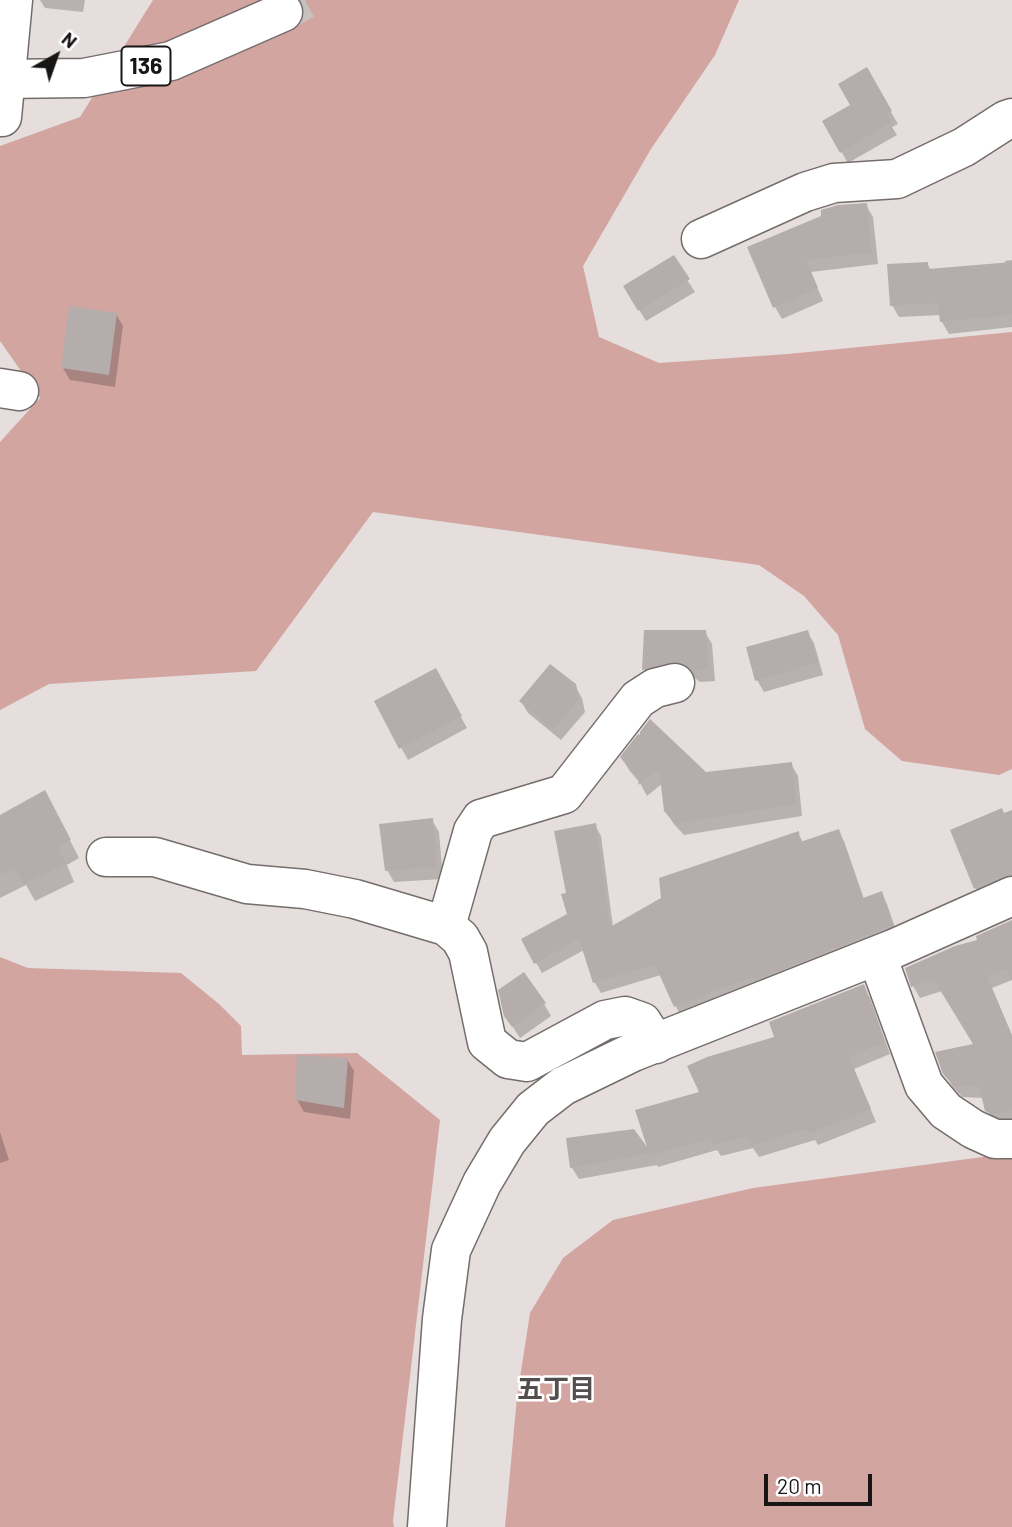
<!DOCTYPE html>
<meta charset="utf-8">
<style>
body{margin:0}
#map{position:relative;width:1012px;height:1527px;overflow:hidden;background:#e5dedd;font-family:Barlow,sans-serif}
canvas{display:block}
.north{position:absolute;left:21px;top:21px;width:70px;height:70px;-webkit-text-stroke:5px #fff;paint-order:stroke;rotate:40deg;font-size:19px;font-weight:700;line-height:28px;text-align:center;color:#181515}
.north::after{content:'';display:block;margin:auto;width:24px;height:32px;background:#181515;clip-path:polygon(50% 0,100% 100%,50% 72%,0 100%)}
.scale{position:absolute;left:764px;top:1474px;width:108px;height:32px;box-sizing:border-box;border:4px solid #181515;border-top:0;padding-left:9px;font-size:21px;line-height:24px;white-space:nowrap;color:#181515;-webkit-text-stroke:5px #fff;paint-order:stroke}
</style>
<div id="map">
<canvas width="1012" height="1527"></canvas>
<div class="north">N</div>
<div class="scale">20 m</div>
</div>
<script>
const ctx = document.querySelector('canvas').getContext('2d');
ctx.lineJoin = 'round';
function fillPath(path, color) { ctx.fillStyle = color; ctx.fill(path, 'evenodd'); }
const toPath = rows => new Path2D(rows.map(r => 'M' + r).join(''));
function trace(path, color, width, dash) { ctx.strokeStyle = color; ctx.lineWidth = width; ctx.lineCap = dash ? 'butt' : 'round'; ctx.setLineDash(dash || []); ctx.stroke(path); }
function drawText(font, color, halo, rows, align = 'center') {
  ctx.font = font + ' Barlow,"Noto Sans JP",sans-serif'; ctx.lineWidth = 5; ctx.setLineDash([]); ctx.textBaseline = 'middle'; ctx.strokeStyle = halo; ctx.fillStyle = color; for (const [text, x, y, turn = 0] of rows) {
    ctx.save(); ctx.translate(x, y); ctx.rotate((+turn || 0) * Math.PI / 180); ctx.textAlign = isNaN(turn) ? turn : align; if (halo) ctx.strokeText(text, 0, 0); ctx.fillText(text, 0, 0); ctx.restore();
  }
}
fillPath(toPath([
 [153,0,739,0,715,55,651,149,583,266,599,337,659,363,788,354,1012,332,1012,769,999,775,902,761,865,729,838,635,804,596,759,565,373,512,256,671,49,684,0,710,0,442,40,398,0,341,0,146,80,117],
 [0,957,28,968,181,973,219,1004,241,1026,242,1055,357,1053,440,1120,393,1521,394,1527,0,1527],
 [1012,1153,1012,1527,505,1527,517,1397,530,1313,563,1258,613,1220,753,1188]
]), '#d3a5a1');
fillPath(toPath([
 [40,0,85,0,83,12,45,8],
 [866,69,898,124,892,127,897,135,848,163,824,122,853,106],
 [866,205,873,217,878,264,811,272,823,301,782,319,775,307,749,248],
 [673,258,695,292,646,321,625,287],
 [1012,260,1012,327,949,334,942,322,941,315,899,317,892,305,927,263,931,270,1005,264,1005,261],
 [116,314,123,326,115,387,70,380,63,368],
 [645,631,705,632,712,644,715,681,700,682,690,674,651,681,644,670],
 [807,632,814,643,823,675,764,692,757,680],
 [442,682,467,728,408,760,376,702],
 [575,686,582,698,585,712,561,740,528,713,521,701],
 [622,758,706,774,791,764,798,776,802,816,684,835,673,823,666,810,663,783,647,796,640,783,629,770],
 [54,809,79,858,67,865,74,882,35,901,26,885,0,898,0,817],
 [1012,812,1012,878,980,895,973,883,1004,816],
 [432,820,439,832,443,879,394,882,387,870],
 [595,825,601,836,613,927,798,833,803,842,838,831,844,841,864,899,881,893,887,904,898,936,681,1017,661,975,601,993,595,983,584,950,542,973,523,940,569,915,568,894],
 [1012,922,1012,980,992,988,1012,1035,1012,1123,994,1122,987,1110,984,1098,962,1097,952,1086,945,1073,975,1045,942,991,920,998,913,986,979,941],
 [863,986,870,998,890,1054,854,1069,876,1122,818,1145,815,1140,759,1157,753,1148,721,1156,717,1150,658,1167,657,1165,579,1179,572,1168,568,1139,633,1130,651,1155,702,1093,776,1038],
 [544,1004,551,1016,520,1038,505,1015],
 [347,1059,354,1071,350,1119,304,1112,297,1100],
 [0,1132,9,1160,0,1163]
]), '#0003');
fillPath(toPath([
 [867,67,892,111,887,115,892,122,840,153,822,121,850,105,838,84],
 [867,203,872,253,806,260,818,288,773,308,747,247,821,216,821,210,838,205],
 [674,255,690,279,638,311,623,286],
 [928,262,928,269,1012,262,1012,315,940,322,938,303,890,306,887,264],
 [69,306,117,313,109,375,61,368],
 [644,630,706,630,709,669,692,670,682,662,670,662,642,670],
 [808,630,818,663,755,681,746,647],
 [550,664,576,684,579,700,553,730,519,701],
 [436,668,462,716,399,749,374,701],
 [650,719,706,772,792,762,796,804,675,824,664,811,659,769,638,785,639,780,620,757,638,734,640,735,640,732],
 [45,790,71,840,58,847,66,864,23,884,15,868,0,875,0,815],
 [1002,808,1004,813,1012,810,1012,875,1003,876,974,889,950,830],
 [433,818,437,867,385,871,379,824],
 [596,823,610,927,661,898,659,878,799,831,800,842,839,829,863,898,882,891,893,925,755,980,753,977,674,1007,655,965,593,983,579,939,534,964,521,939,567,914,561,894,566,893,554,831],
 [1012,920,1012,980,1011,980,1006,969,987,976,1012,1036,1012,1111,992,1114,985,1111,979,1086,954,1086,943,1074,935,1052,973,1044,934,980,911,987,905,968,955,946,977,940,976,936],
 [524,972,546,1003,512,1027,504,1016,498,990],
 [864,984,885,1042,849,1057,871,1109,809,1134,807,1129,750,1146,747,1137,713,1145,711,1138,650,1156,649,1154,570,1168,566,1138,634,1129,647,1147,635,1110,699,1092,687,1066,707,1057,774,1037,769,1022],
 [297,1055,348,1058,344,1108,295,1100]
]), '#b4adac');
trace(toPath([
 [283,12,305,0]
]), '#c6c0bf', 38, [38, 19]);
const minor = toPath([
 [0,117,2,117,13,0],
 [701,239,805,192,834,183,897,179,964,147,1006,120,1012,118],
 [0,388,19,391],
 [106,857,155,857,247,884,305,889,355,899,446,926,460,938,468,952,487,1042,508,1059,527,1062,605,1020,625,1016,642,1022,656,1044],
 [446,926,473,831,481,819,564,794,638,699,655,688,675,683],
 [877,956,924,1085,946,1111,973,1129,995,1139,1012,1139],
 [427,1527,442,1319,451,1250,482,1183,507,1141,533,1109,563,1086,633,1052,893,949,1012,896]
]);
const highway = toPath([
 [0,79,84,78,171,61,283,12]
]);
trace(minor, '#746d6c', 41);
trace(highway, '#746d6c', 41);
trace(minor, '#fff', 38);
trace(highway, '#fff', 38);
for (const [x, y, w] of [
 [146,66,49]
]) { const box = new Path2D(); box.roundRect(x - w / 2, y - 19.5, w, 39, 5); ctx.fillStyle = '#fff'; ctx.fill(box); trace(box, '#181515', 2); }
drawText('bold 23px', '#181515', null, [
 ["136",146,66]
]);
drawText('bold 26px', '#554e4e', '#fff', [
 ["五丁目",556,1389]
]);
</script>
